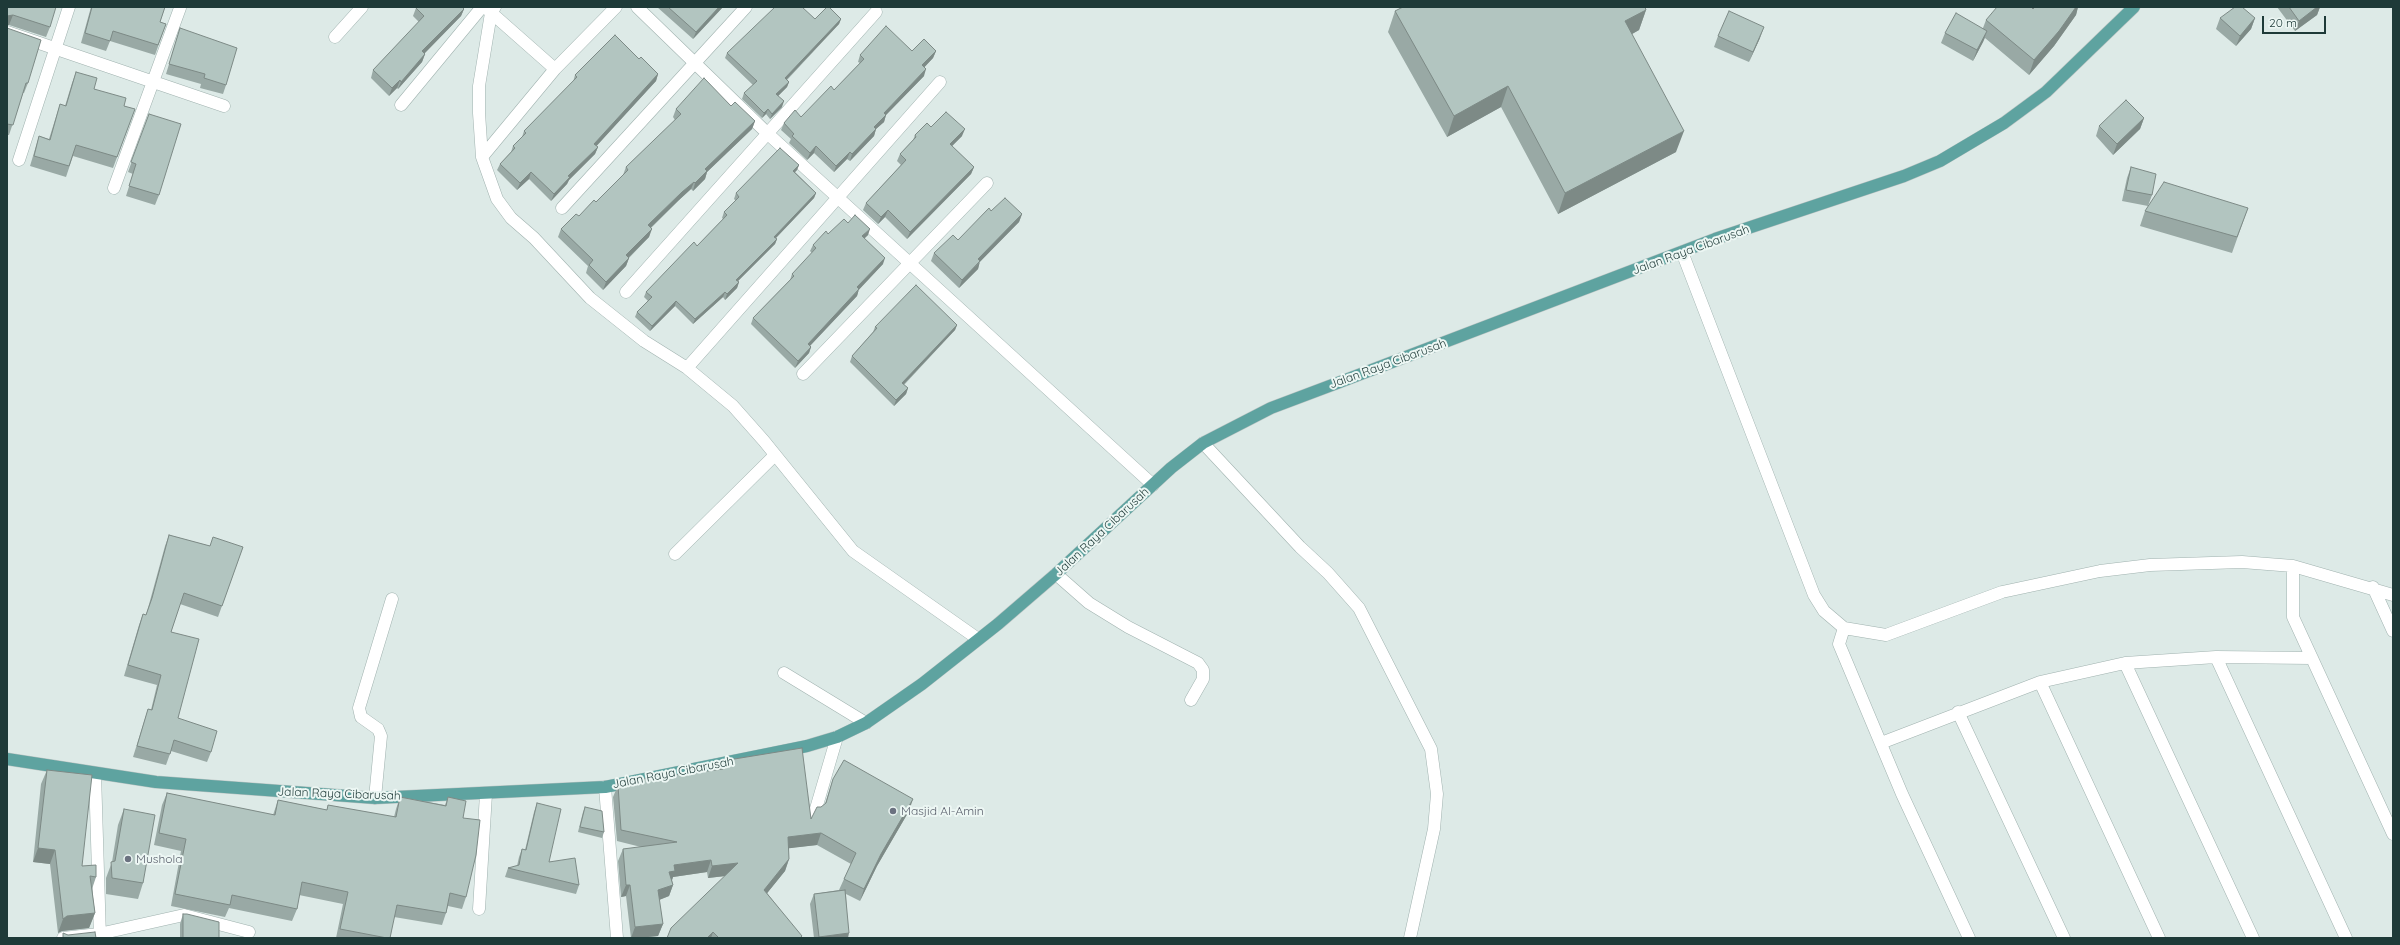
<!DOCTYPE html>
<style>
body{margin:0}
#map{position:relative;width:2400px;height:945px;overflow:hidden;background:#ddeae7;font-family:Quicksand,sans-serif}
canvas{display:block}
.frame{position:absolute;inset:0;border:8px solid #1e3a38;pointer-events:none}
.scale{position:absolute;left:2262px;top:16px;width:64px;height:18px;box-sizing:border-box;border:2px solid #1e3a38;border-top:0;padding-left:5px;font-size:12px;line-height:14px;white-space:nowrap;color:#1e3a38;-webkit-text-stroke:3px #edf7f4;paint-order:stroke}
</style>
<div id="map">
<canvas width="2400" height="945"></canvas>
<div class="frame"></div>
<div class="scale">20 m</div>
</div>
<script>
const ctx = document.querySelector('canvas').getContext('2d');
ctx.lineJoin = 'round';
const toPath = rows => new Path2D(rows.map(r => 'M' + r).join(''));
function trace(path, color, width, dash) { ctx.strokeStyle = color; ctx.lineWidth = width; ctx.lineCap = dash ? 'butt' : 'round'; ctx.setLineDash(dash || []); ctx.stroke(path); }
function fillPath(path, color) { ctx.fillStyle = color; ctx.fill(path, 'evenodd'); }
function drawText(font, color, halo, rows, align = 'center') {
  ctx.font = font + ' Quicksand,sans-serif'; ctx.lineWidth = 4; ctx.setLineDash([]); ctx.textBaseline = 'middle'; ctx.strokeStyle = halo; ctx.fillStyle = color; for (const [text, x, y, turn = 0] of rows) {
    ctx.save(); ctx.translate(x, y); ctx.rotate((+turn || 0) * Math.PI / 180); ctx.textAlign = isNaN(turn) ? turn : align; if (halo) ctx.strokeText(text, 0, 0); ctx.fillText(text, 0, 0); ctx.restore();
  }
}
const minor = toPath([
 [495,7,491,13,479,86,479,113,482,157,497,199,511,218,534,238,590,298,644,341,687,368,733,406,764,441,853,551,978,639],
 [637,7,767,133,1153,485],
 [487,9,555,69],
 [7,32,224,106],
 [335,37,362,7],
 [401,105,482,7],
 [482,157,555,69,616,7],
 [19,160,69,7],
 [114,188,180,8],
 [562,208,746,7],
 [1682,252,1814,595,1824,611,1844,628,1886,635,2002,592,2100,571,2150,565,2242,562,2293,566,2393,595],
 [626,292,876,12],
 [687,368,940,82],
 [803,374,987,183],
 [1203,443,1300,547,1328,573,1359,608,1431,749,1437,794,1434,829,1410,938],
 [675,554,774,456],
 [2293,566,2293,617,2393,834],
 [1056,574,1089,603,1128,627,1198,663,1203,670,1203,679,1191,700],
 [2373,587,2393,631],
 [1844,628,1839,644,1902,794,1969,938],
 [2216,657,2346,938],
 [2125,663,2253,938],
 [784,673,866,723],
 [2040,682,2159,938],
 [1958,712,2064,938],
 [1881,743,2040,682,2125,663,2216,657,2312,658],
 [95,774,100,938],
 [605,787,617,938],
 [375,798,381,736,378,729,361,717,359,708,392,599],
 [815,812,837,737],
 [479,909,486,794],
 [63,938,99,934,184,915,249,932]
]);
const major = toPath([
 [7,759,156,782,375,798,605,787,807,746,837,737,866,723,922,684,998,624,1056,574,1171,468,1203,443,1271,408,1340,382,1715,239,1904,176,1940,161,2004,123,2046,92,2134,7]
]);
trace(minor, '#a0b2af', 13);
trace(major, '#bcc4c3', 13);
trace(minor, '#fff', 12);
trace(major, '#5ea3a0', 12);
fillPath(toPath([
 [7,7,50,27,46,37,9,25],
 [91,7,165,7,160,22,166,24,155,55,110,41,106,51,81,43],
 [657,7,723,7,693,39],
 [2035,7,2078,7,2076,15,2054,46,2029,75,1985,38,1983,42,1973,61,1941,43,1945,33,1983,28,1986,20,2033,9],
 [2277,7,2320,7,2317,15,2295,31],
 [416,8,464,9,461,16,424,54,425,54,422,62,398,89,397,88,389,96,371,78,373,70,419,22,413,16],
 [1646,10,1639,30,1632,34,1676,152,1558,214,1501,107,1447,137,1388,32,1395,11],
 [2220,18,2255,18,2251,29,2236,46,2216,29],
 [815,19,841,19,839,24,787,80,789,82,787,87,778,96,782,107,770,119,766,114,762,118,742,99,744,93,753,85,725,58,727,53],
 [7,28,28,83,24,93,23,93,9,135,7,135],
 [180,28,226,85,223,94,200,88,201,84,166,74],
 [1718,36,1760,38,1749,62,1714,47],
 [912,51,936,51,933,58,924,67,924,76,886,115,884,122,876,129,874,136,850,161,847,159,834,172,814,153,807,160,789,143,791,139,781,130,784,123,801,117,834,90,860,63,858,62,860,55],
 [639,59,658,74,656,81,596,146,598,147,595,154,569,180,567,184,551,201,529,179,517,190,497,170,500,164,511,152,513,146,522,137,524,131,573,82,575,75],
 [76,72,94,89,124,106,135,109,113,168,73,156,66,177,30,166,39,136,49,139,60,104,65,106,72,83],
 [731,106,755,121,752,129,707,172,705,179,693,191,691,189,679,200,651,228,649,237,629,258,626,266,603,290,586,273,588,266,558,237,561,229,579,216,596,202,623,175,626,167,675,120,673,117,676,109],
 [149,114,159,195,155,205,126,196,133,174,128,172],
 [2144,118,2140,129,2113,155,2096,136,2099,126],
 [931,127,962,136,952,146,974,167,971,174,907,239,885,217,878,224,863,210,866,203,901,165,897,161,900,154,913,140,915,135],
 [799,165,797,170,795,172,816,193,814,198,776,238,777,239,775,244,738,281,739,282,737,288,725,300,723,297,693,324,675,306,650,331,635,317,637,312,648,301,644,297,646,292,697,246,723,219,722,218,724,212,736,201,734,199,736,193],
 [2131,167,2152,195,2148,206,2122,201,2127,178],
 [2248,208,2232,253,2140,226,2145,211],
 [991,211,1022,214,1019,222,980,261,978,269,959,288,931,261,934,253,958,240],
 [848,223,868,235,864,238,883,264,859,289,857,296,810,346,811,347,809,353,795,368,751,324,753,318,790,280,792,274,812,253,810,251,813,245,828,234],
 [957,325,955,330,904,385,908,388,906,394,894,406,850,362,852,356,873,332,875,327],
 [169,535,210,546,243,547,218,617,180,604,171,632,178,718,211,752,207,762,171,751,166,765,133,757,148,709,151,710,157,685,124,676,139,625,143,614,146,615,148,608,165,546],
 [722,761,811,819,825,804,833,779,909,811,877,866,860,901,846,894,848,938,814,938,810,904,814,894,839,890,844,879,851,864,817,845,788,848,789,859,785,871,767,893,802,938,667,938,725,876,708,878,707,872,673,877,672,880,673,885,669,896,659,900,663,924,658,936,638,938,631,938,626,896,621,897,618,861,623,849,641,847,617,841,613,797,618,785,641,782,643,779,719,770],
 [47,770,82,866,96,877,92,889,95,913,89,928,62,931,58,933,50,864,33,862,41,784],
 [167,793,273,815,278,800,327,810,328,805,394,817,396,809,400,797,445,805,448,797,463,818,466,897,462,909,448,906,446,913,442,925,394,917,390,938,336,938,343,904,299,895,297,909,292,921,229,908,225,917,171,906,181,851,154,845,162,805],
 [537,803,549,862,579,885,576,894,505,877,508,868,517,866,519,857,522,849,525,850,534,812],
 [585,807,604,832,602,838,578,832,583,812],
 [124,809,143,883,138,899,106,894,106,878,112,862,118,825],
 [183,914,219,938,180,938,180,924]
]), '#99a9a5');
fillPath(toPath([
 [719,7,723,7,693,39,696,32],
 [2076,7,2078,7,2076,15,2054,46,2029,75,2034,60],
 [2317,7,2320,7,2317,15,2295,31,2299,21],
 [464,9,461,16,419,59,422,51],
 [1646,10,1639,30,1618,42,1625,21],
 [13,15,9,25,7,25,7,16],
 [2255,18,2251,29,2236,46,2240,36],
 [841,19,839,24,783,83,785,78],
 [1764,27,1760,38,1749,62,1753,52],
 [1987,31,1983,42,1973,61,1977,50],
 [936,51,933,58,920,72,922,65],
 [425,54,422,62,398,89,401,82],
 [926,69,924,76,886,115,884,122,876,129,874,136,850,161,852,154,884,113],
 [658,74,656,81,592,151,594,144],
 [400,80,397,88,389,96,392,88],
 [789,82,787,87,774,100,776,94],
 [1508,86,1501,107,1447,137,1454,116],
 [784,101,782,107,770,119,772,114],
 [768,109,766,114,762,118,764,113],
 [2144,118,2140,129,2113,155,2117,144],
 [755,121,752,129,707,172,705,179,693,191,695,183,705,169],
 [965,129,962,136,947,151,950,144],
 [1684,131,1676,152,1558,214,1565,193],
 [816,146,814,153,807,160,810,153],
 [598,147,595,154,569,180,567,184,551,201,554,194,568,176],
 [850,152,847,159,834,172,836,166],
 [799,165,797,170,791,176,793,171],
 [974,167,971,174,907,239,910,232],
 [531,172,529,179,517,190,520,183],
 [694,182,691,189,679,200,645,233,648,225,682,192],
 [816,193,814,198,772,242,774,237],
 [888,210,885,217,878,224,881,217],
 [1022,214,1019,222,975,267,978,259],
 [652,229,649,237,623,263,626,255],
 [870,229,868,235,860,243,862,236],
 [777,239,775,244,734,285,736,280],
 [629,258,626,266,603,290,606,282],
 [885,258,883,264,855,294,857,287],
 [980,261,978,269,959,288,962,280],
 [739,282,737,288,725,300,727,294],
 [859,289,857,296,806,350,808,344],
 [725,292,723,297,693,324,695,319],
 [676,301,675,306,650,331,652,326],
 [957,325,955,330,900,388,902,383],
 [811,347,809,353,795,368,798,361],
 [908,388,906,394,894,406,896,400],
 [913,799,909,811,877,866,860,901,864,889,881,854],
 [821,833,817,845,783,849,788,837],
 [38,848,55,850,50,864,33,862],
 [789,859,785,871,760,902,764,890],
 [711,860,707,872,673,877,671,883,669,872,674,865],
 [738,863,734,875,708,878,712,866],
 [626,885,630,885,626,896,621,897],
 [673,885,669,896,654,902,658,890],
 [95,913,89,928,62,931,58,933,63,919,67,916],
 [663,924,658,936,638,938,631,938,635,927],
 [713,932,711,938,707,938],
 [849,933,848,938,819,938,819,937]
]), '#7d8a86');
const building = toPath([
 [7,7,56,7,50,27,13,15,7,16,7,7],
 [92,7,165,7,160,22,166,24,158,45,113,31,110,41,85,33,92,7],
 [417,7,462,7,464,9,422,51,425,54,401,82,400,80,392,88,373,70,424,16,416,8,417,7],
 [668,7,719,7,696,32,668,7],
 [775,7,802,7,815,19,827,7,829,7,841,19,785,78,789,82,776,94,784,101,772,114,768,109,764,113,744,93,757,81,727,53,775,7],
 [1403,7,1645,7,1646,10,1625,21,1684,131,1565,193,1508,86,1454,116,1395,11,1403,7],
 [1997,7,2031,7,2033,9,2035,7,2076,7,2059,31,2034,60,1986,20,1997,7],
 [2235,7,2242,7,2255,18,2240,36,2220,18,2235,7],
 [2289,7,2317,7,2299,21,2289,7],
 [1729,11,1764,27,1753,52,1718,36,1729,11],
 [1956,13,1987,31,1977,50,1945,33,1956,13],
 [886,26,912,51,924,39,936,51,922,65,926,69,884,113,886,115,874,127,876,129,852,154,850,152,836,166,816,146,810,153,792,136,794,134,784,123,795,110,801,117,831,86,834,90,864,59,860,55,886,26],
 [7,28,41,40,28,83,26,83,13,125,7,124,7,28],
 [180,28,237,48,226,85,204,78,205,74,169,64,180,28],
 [615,35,639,59,641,57,658,74,594,144,598,147,568,176,570,177,554,194,531,172,520,183,500,164,515,148,513,146,526,133,524,131,577,77,575,75,615,35],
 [76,72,97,78,94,89,126,98,124,106,135,109,117,157,76,145,69,166,34,156,39,136,50,140,60,104,66,106,76,72],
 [704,78,731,106,735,102,755,121,705,169,707,171,695,183,694,182,682,192,648,225,652,229,626,255,629,258,606,282,589,265,593,260,561,229,576,214,579,216,594,200,596,202,628,170,626,167,681,114,676,109,704,78],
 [2126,100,2144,118,2117,144,2099,126,2126,100],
 [946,112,965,129,950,144,974,167,910,232,888,210,881,217,866,203,906,160,900,154,916,137,915,135,927,123,931,127,946,112],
 [149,114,181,124,159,195,129,186,136,164,131,162,149,114],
 [780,148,799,165,793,171,816,193,774,237,777,239,736,280,739,282,727,294,725,292,695,319,676,301,652,326,637,312,652,297,646,292,694,242,697,246,727,215,724,212,739,197,736,193,780,148],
 [2131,167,2156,174,2152,195,2126,190,2131,167],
 [2164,182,2248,208,2237,237,2145,211,2164,182],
 [1005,198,1022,214,978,259,980,261,962,280,934,253,953,235,958,240,989,208,991,211,1005,198],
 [855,215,870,229,862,236,885,258,857,287,859,289,808,344,811,347,798,361,753,318,794,276,792,274,816,248,813,245,826,231,828,234,844,219,848,223,855,215],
 [916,285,957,325,902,383,908,388,896,400,852,356,877,328,875,327,916,285],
 [169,535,210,546,213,537,243,547,222,606,184,593,171,632,199,639,178,718,217,731,211,752,174,740,170,754,137,746,148,709,152,710,161,675,128,665,143,614,146,615,152,598,169,535],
 [802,748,811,819,817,807,821,807,826,803,833,779,844,760,913,799,881,854,864,889,844,879,856,853,821,833,788,837,789,859,764,890,802,936,800,938,719,938,713,932,707,938,667,938,671,928,738,863,712,866,711,860,674,865,675,871,669,872,673,885,658,890,663,924,635,927,630,885,626,885,623,849,677,842,621,830,618,785,643,782,643,779,723,769,722,761,802,748],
 [47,770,92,775,82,866,96,865,96,877,90,876,95,913,67,916,63,919,55,850,38,848,47,770],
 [167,793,275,815,278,800,327,810,328,805,396,817,400,797,446,806,448,797,466,801,463,818,480,820,476,855,466,897,450,893,446,913,397,905,390,938,387,938,340,929,348,892,302,882,297,909,232,895,230,905,175,894,186,839,159,833,167,793],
 [537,803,561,809,549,862,575,858,579,885,508,868,519,865,522,849,526,850,537,803],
 [585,807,602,811,604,832,580,827,585,807],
 [124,809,155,815,143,883,112,878,111,862,115,861,124,809],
 [845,890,849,933,819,937,814,894,845,890],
 [183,914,187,914,219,922,219,938,183,938,183,914],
 [95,932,96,938,63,938,63,933,68,935,95,932]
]);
fillPath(building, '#b2c5c0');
trace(building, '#7d8a86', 1);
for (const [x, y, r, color] of [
 [893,811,4,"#6b7280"],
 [128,859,4,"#6b7280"]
]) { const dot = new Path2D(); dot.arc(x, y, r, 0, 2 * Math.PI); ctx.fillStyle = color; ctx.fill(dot); trace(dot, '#edf7f4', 1.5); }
drawText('12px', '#1e3a38', '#edf7f4', [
 ["Jalan Raya Cibarusah",1691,250,-20],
 ["Jalan Raya Cibarusah",1388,364,-20],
 ["Jalan Raya Cibarusah",1102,532,-43],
 ["Jalan Raya Cibarusah",673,773,-11],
 ["Jalan Raya Cibarusah",339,794,2]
]);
drawText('12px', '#5b616d', '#edf7f4', [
 ["Masjid Al-Amin",901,811],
 ["Mushola",136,859]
], 'left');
</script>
